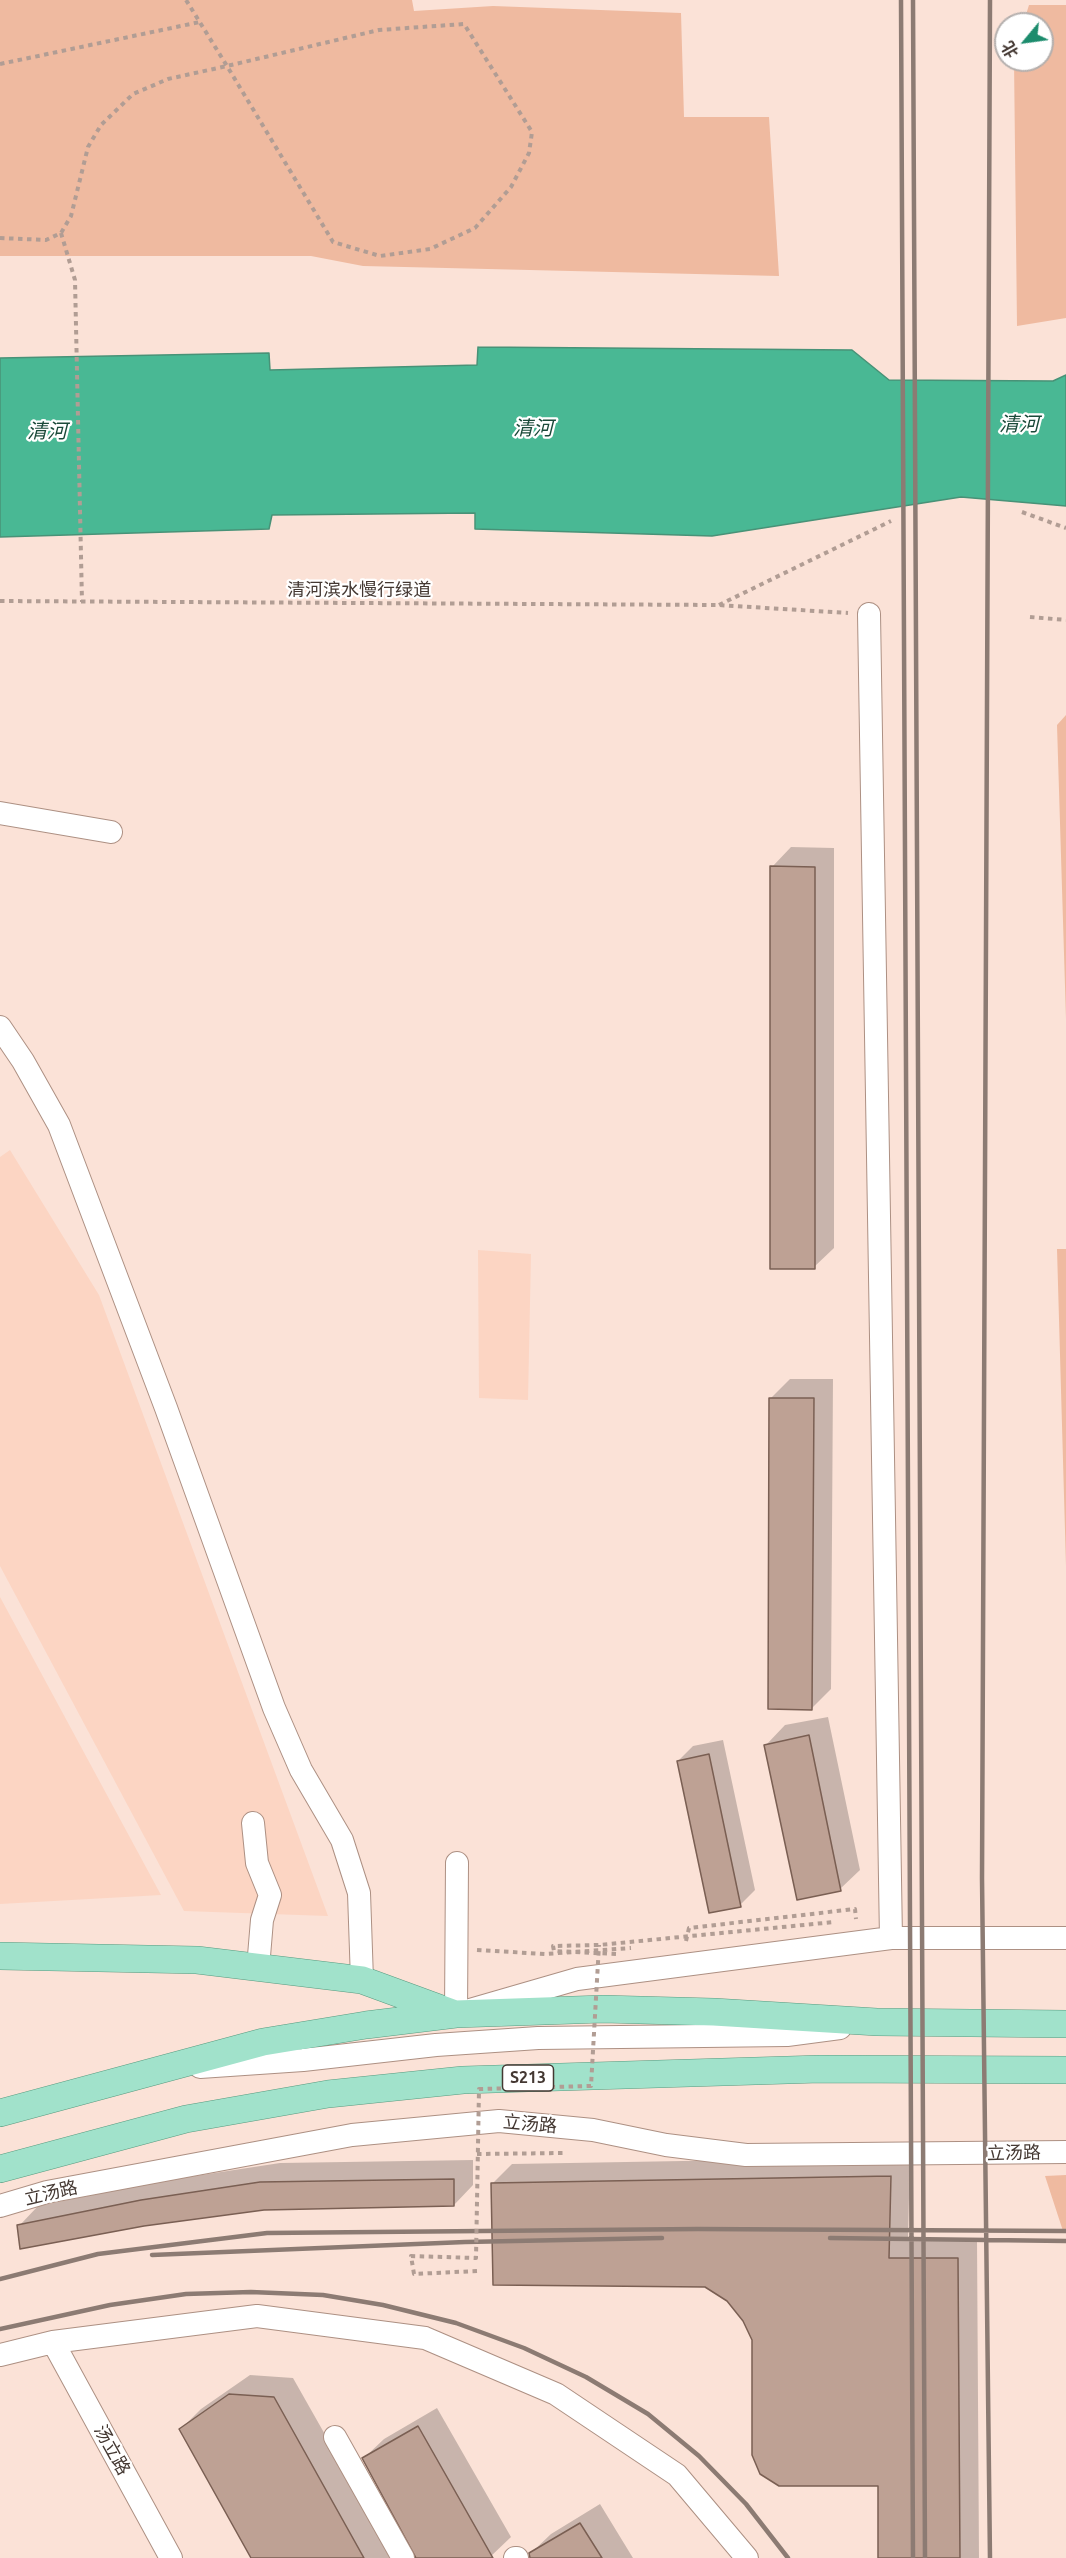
<!DOCTYPE html>
<meta charset="utf-8">
<style>
body{margin:0}
#map{position:relative;width:1066px;height:2558px;overflow:hidden;background:#fbe2d7;font-family:Ubuntu,"Noto Sans SC",sans-serif}
canvas{display:block}
.north{position:absolute;left:994px;top:12px;width:60px;height:60px;box-sizing:border-box;background:#fff;border:2px solid #b4afad;border-radius:50%;rotate:241deg;font-size:16px;font-weight:700;line-height:24px;text-align:center;color:#443832}
.north::after{content:'';display:block;margin:auto;width:21px;height:27px;background:#1c8c6d;clip-path:polygon(50% 0,100% 100%,50% 72%,0 100%)}
</style>
<div id="map">
<canvas width="1066" height="2558"></canvas>
<div class="north">北</div>
</div>
<script>
const ctx = document.querySelector('canvas').getContext('2d');
ctx.lineJoin = 'round';
function fillPath(path, color) { ctx.fillStyle = color; ctx.fill(path, 'evenodd'); }
const toPath = rows => new Path2D(rows.map(r => 'M' + r).join(''));
function trace(path, color, width, dash) { ctx.strokeStyle = color; ctx.lineWidth = width; ctx.lineCap = dash ? 'butt' : 'round'; ctx.setLineDash(dash || []); ctx.stroke(path); }
function drawText(font, color, halo, rows, align = 'center') {
  ctx.font = font + ' Ubuntu,"Noto Sans SC",sans-serif'; ctx.lineWidth = 4.5; ctx.setLineDash([]); ctx.textBaseline = 'middle'; ctx.strokeStyle = halo; ctx.fillStyle = color; for (const [text, x, y, turn = 0] of rows) {
    ctx.save(); ctx.translate(x, y); ctx.rotate((+turn || 0) * Math.PI / 180); ctx.textAlign = isNaN(turn) ? turn : align; if (halo) ctx.strokeText(text, 0, 0); ctx.fillText(text, 0, 0); ctx.restore();
  }
}
fillPath(toPath([
 [10,1150,99,1295,328,1916,184,1911,0,1566,0,1157],
 [478,1250,531,1254,528,1400,479,1398],
 [0,1597,161,1895,0,1904]
]), '#fcd5c3');
fillPath(toPath([
 [0,0,412,0,414,11,493,6,681,13,684,117,769,117,779,276,363,266,311,256,0,256],
 [1029,5,1066,5,1066,318,1017,326,1014,60,1042,60,1042,24,1023,24],
 [1066,715,1066,1019,1057,725],
 [1057,1249,1066,1249,1066,1566],
 [1066,2175,1066,2231,1063,2231,1045,2176]
]), '#efbaa0');
const water = toPath([
 [478,347,852,350,889,380,1053,381,1066,375,1066,506,961,497,712,536,475,529,475,513,272,515,269,529,0,537,0,358,269,353,270,370,477,365,478,347]
]);
fillPath(water, '#49b894');
trace(water, '#489277', 1.5);
fillPath(toPath([
 [791,847,834,848,834,1248,814,1267,772,867],
 [790,1379,833,1379,831,1689,812,1708,771,1398],
 [828,1717,860,1870,840,1889,766,1745,785,1725],
 [723,1740,755,1890,740,1905,678,1761,693,1746],
 [910,2157,908,2239,977,2239,979,2558,880,2558,880,2485,753,2339,745,2321,728,2300,706,2285,492,2184,512,2164],
 [473,2160,473,2185,454,2205,263,2208,19,2226,38,2206,162,2181,280,2163],
 [250,2375,293,2378,395,2558,253,2558,181,2429,201,2409],
 [437,2408,511,2537,489,2558,418,2558,364,2458,384,2439],
 [600,2504,633,2558,534,2558,531,2553,551,2534]
]), '#0003');
const building = toPath([
 [770,866,815,867,815,1269,770,1269,770,866],
 [769,1398,814,1398,812,1710,768,1709,769,1398],
 [809,1735,841,1891,797,1900,764,1745,809,1735],
 [709,1754,741,1907,709,1913,677,1761,709,1754],
 [891,2176,889,2258,958,2258,960,2558,878,2558,878,2486,779,2486,760,2474,752,2455,752,2340,743,2321,727,2301,705,2287,493,2285,491,2183,891,2176],
 [454,2179,454,2206,264,2210,144,2226,20,2249,17,2225,141,2200,260,2182,454,2179],
 [229,2394,274,2397,364,2558,251,2558,179,2429,229,2394],
 [418,2426,493,2558,416,2558,362,2458,418,2426],
 [580,2523,602,2558,530,2558,529,2553,580,2523]
]);
fillPath(building, '#bea194');
trace(building, '#7a5f53', 1.5);
const minor = toPath([
 [869,614,891,1938],
 [0,813,111,832],
 [0,1027,23,1061,59,1125,166,1408,274,1708,301,1770,342,1840,359,1893,362,1980],
 [253,1823,257,1863,270,1895,262,1920,258,1968],
 [457,1863,456,2014,577,1979,891,1938,1066,1938],
 [200,2067,303,2060,436,2045,538,2038,787,2035,840,2028],
 [0,2206,47,2192,352,2135,499,2121,593,2130,666,2145,746,2155,1066,2152],
 [53,2342,171,2558],
 [0,2355,53,2342,257,2316,425,2338,556,2394,677,2475,747,2558],
 [335,2437,403,2558],
 [515,2558,517,2558]
]);
const major = toPath([
 [0,1956,197,1960,362,1980,452,2013],
 [0,2113,263,2042,366,2025,456,2014,603,2009,714,2012,877,2022,1066,2024],
 [0,2169,186,2119,328,2094,463,2080,820,2069,1066,2070]
]);
trace(minor, '#ad9083', 24);
trace(major, '#589a7f', 28);
trace(toPath([
 [0,64,200,22],
 [61,233,75,280,82,602],
 [0,238,46,240,61,233,71,216,88,147,101,125,133,94,168,79,227,66,379,30,464,24,532,132,529,153,511,187,475,228,430,249,380,256,333,242,227,66,186,0],
 [1022,512,1066,528],
 [0,601,718,605,848,613],
 [719,605,891,521],
 [1030,617,1066,620],
 [686,1941,689,1928,855,1909,856,1919],
 [477,1950,545,1954,631,1948],
 [477,2154,564,2153]
]), '#b19d94', 4, [4.5, 4.5]);
trace(minor, '#fff', 22);
trace(major, '#a1e2cb', 27);
trace(toPath([
 [901,0,913,2558],
 [913,0,925,2558],
 [990,0,982,1878,990,2558],
 [830,2238,1066,2241],
 [152,2255,465,2242,662,2238],
 [0,2279,98,2254,267,2233,698,2229,1066,2231],
 [0,2329,110,2305,186,2294,251,2292,323,2295,383,2305,456,2323,524,2348,586,2377,648,2414,699,2456,746,2504,788,2558]
]), '#8c7b73', 4.5);
trace(toPath([
 [616,1954,554,1951,553,1946,599,1945,834,1922],
 [477,2271,414,2274,411,2256,476,2258,479,2089,591,2086,599,1945]
]), '#b19d94', 4, [4.5, 4.5]);
for (const [x, y, w] of [
 [528,2078,51]
]) { const box = new Path2D(); box.roundRect(x - w / 2, y - 13, w, 26, 4.5); ctx.fillStyle = '#fff'; ctx.fill(box); trace(box, '#443832', 1.5); }
drawText('bold 16px', '#443832', null, [
 ["S213",528,2078]
]);
drawText('18px', '#443832', '#fff', [
 ["清河滨水慢行绿道",359,590],
 ["立汤路",530,2124,5],
 ["立汤路",1014,2153,-1],
 ["立汤路",51,2193,-13],
 ["汤立路",112,2450,61]
]);
drawText('italic 20px', '#1a4939', '#fff', [
 ["清河",1019,424],
 ["清河",533,428],
 ["清河",47,431]
]);
</script>
